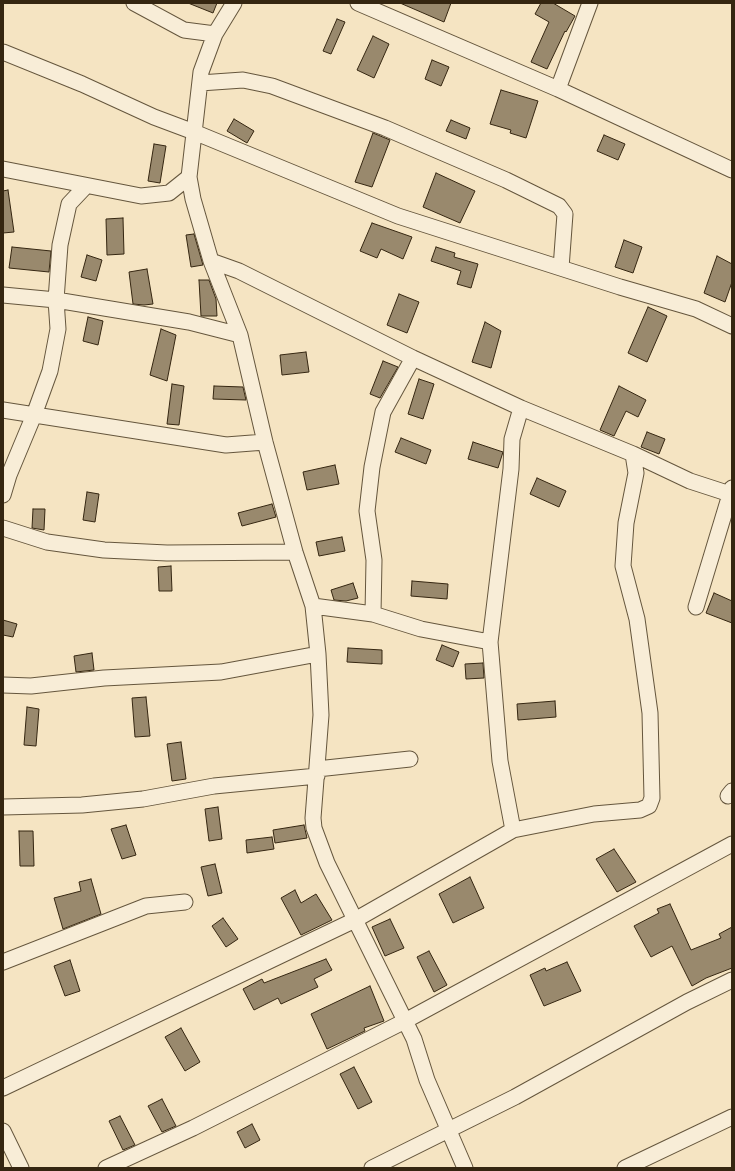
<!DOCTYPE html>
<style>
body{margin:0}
#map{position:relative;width:735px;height:1171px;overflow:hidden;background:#f5e4c2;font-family:Alegreya,serif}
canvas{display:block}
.frame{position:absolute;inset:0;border:4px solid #352611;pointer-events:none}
</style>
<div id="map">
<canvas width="735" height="1171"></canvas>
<div class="frame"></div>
</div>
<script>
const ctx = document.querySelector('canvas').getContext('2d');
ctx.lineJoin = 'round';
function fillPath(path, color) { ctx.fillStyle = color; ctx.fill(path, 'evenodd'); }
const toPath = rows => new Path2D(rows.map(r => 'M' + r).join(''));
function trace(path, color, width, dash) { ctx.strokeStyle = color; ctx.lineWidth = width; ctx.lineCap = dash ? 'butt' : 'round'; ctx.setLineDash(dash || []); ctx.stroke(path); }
const building = toPath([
 [188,3,217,3,213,13,188,3],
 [400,3,451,3,444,22,400,3],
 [541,3,553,3,575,16,566,32,565,31,547,69,531,62,549,22,535,14,541,3],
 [337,19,345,22,331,54,323,51,337,19],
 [373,36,389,44,374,78,357,70,373,36],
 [432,60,449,67,441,86,425,79,432,60],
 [501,90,538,101,526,138,510,133,511,130,490,124,501,90],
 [234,119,254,131,247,143,227,131,234,119],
 [451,120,470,128,466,139,446,131,451,120],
 [373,133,390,140,372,187,355,182,373,133],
 [604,135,625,144,618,160,597,151,604,135],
 [154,144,166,146,160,183,148,181,154,144],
 [436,173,475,191,460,223,423,207,436,173],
 [8,190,14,232,3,233,3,191,8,190],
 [123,218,124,254,107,255,106,219,123,218],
 [372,223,412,237,403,259,381,249,377,258,360,251,372,223],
 [194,234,203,265,191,267,186,235,194,234],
 [624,240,642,247,633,273,615,267,624,240],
 [12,247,51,251,49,272,9,268,12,247],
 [436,247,455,253,454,257,478,264,471,288,457,284,461,271,431,261,436,247],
 [87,255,102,260,96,281,81,277,87,255],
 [717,256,732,264,732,282,725,302,704,293,717,256],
 [147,269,153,304,144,305,133,304,129,272,147,269],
 [199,280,209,280,216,299,217,316,201,316,199,280],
 [399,294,419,302,407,333,387,325,399,294],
 [648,307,667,316,647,362,628,353,648,307],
 [88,317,103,321,98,345,83,341,88,317],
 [485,322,501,331,491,368,472,362,485,322],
 [161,329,176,335,167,381,150,375,161,329],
 [306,352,309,372,282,375,280,355,306,352],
 [383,361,398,367,380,398,370,394,383,361],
 [419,379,434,384,423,419,408,414,419,379],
 [172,384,184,386,179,425,167,424,172,384],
 [214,386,243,387,246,400,213,399,214,386],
 [619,386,646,400,638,417,626,411,614,436,600,430,619,386],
 [647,432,665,439,659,454,641,447,647,432],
 [401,438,431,450,426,464,395,452,401,438],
 [473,442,503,452,498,468,468,459,473,442],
 [335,465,339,484,307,490,303,472,335,465],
 [537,478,566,491,559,507,530,494,537,478],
 [87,492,99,494,95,522,83,520,87,492],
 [272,504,276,517,242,526,238,513,272,504],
 [33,509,45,509,44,530,32,528,33,509],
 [342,537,345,551,319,556,316,542,342,537],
 [171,566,172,591,159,591,158,567,171,566],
 [412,581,448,584,447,599,411,596,412,581],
 [353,583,358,598,346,601,334,600,331,590,353,583],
 [714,593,732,601,732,623,706,613,714,593],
 [3,620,17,624,13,637,3,635,3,620],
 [442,645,459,652,453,667,436,660,442,645],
 [348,648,382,650,382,664,347,662,348,648],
 [92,653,94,670,76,672,74,656,92,653],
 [483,663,484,678,466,679,465,664,483,663],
 [146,697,150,736,135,737,132,698,146,697],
 [555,701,556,717,518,720,517,704,555,701],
 [27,707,39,709,36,746,24,745,27,707],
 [181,742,186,779,172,781,167,744,181,742],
 [218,807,222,839,209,841,205,809,218,807],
 [126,825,136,855,122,859,111,829,126,825],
 [304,825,307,838,275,843,273,830,304,825],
 [19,831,33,831,34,866,20,866,19,831],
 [272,837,274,849,247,853,246,840,272,837],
 [614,849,636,882,617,892,596,859,614,849],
 [215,864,222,893,208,896,201,867,215,864],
 [470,877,484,908,453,923,439,894,470,877],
 [91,879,101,914,63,929,54,898,81,891,79,882,91,879],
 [295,890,301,903,316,894,332,920,301,935,281,898,295,890],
 [670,904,691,950,721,938,719,934,732,927,732,968,706,978,692,986,672,946,651,957,634,926,659,913,657,909,670,904],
 [223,918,238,939,226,947,212,926,223,918],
 [390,919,404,948,385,956,372,927,390,919],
 [429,951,447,985,434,992,417,957,429,951],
 [326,959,332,970,314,979,318,987,281,1004,278,998,254,1010,243,989,262,979,264,983,326,959],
 [70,960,80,991,65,996,54,966,70,960],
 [567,962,581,991,544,1006,530,975,545,968,546,971,567,962],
 [370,986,384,1021,364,1028,365,1031,327,1049,311,1014,370,986],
 [181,1028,200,1062,185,1071,165,1037,181,1028],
 [354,1067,372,1102,358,1109,340,1074,354,1067],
 [162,1099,176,1126,162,1132,148,1106,162,1099],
 [120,1116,135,1145,123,1150,109,1121,120,1116],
 [252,1124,260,1140,245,1148,237,1132,252,1124]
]);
fillPath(building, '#99896d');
trace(building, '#352611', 1);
const minor = toPath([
 [134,3,184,30,215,34],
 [234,3,215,34,201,72,189,177,193,199,211,261,240,335,265,442,295,552,313,606,318,654,321,715,313,818,314,828,327,863,414,1039,427,1080,465,1168],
 [358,3,558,89,732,170],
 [3,52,82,84,154,117,194,132,398,216,620,287,696,309,732,326],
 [200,83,243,80,272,86,385,128,506,180,559,206,565,214,561,268],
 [558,89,590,3],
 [3,169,141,196,169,193,189,177],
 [211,261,239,271,413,358,521,408,633,454,690,481,730,494],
 [3,295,56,300,189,322,240,335],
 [3,410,226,445,265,442],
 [3,495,9,475,34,415,50,371,58,329,56,300,60,245,69,204,86,186],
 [3,528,47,542,104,550,167,553,295,552],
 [313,606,373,614,421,629,490,642],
 [696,607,732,488],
 [373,614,374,560,367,511,372,467,383,412,413,358],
 [3,685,31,686,104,678,221,672,318,654],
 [317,769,410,759],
 [728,796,732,791],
 [3,807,82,805,143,799,214,786,317,776],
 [513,830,500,761,490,642,511,469,512,439,521,408],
 [3,962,146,906,185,902],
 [3,1088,355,920,513,830,594,814,640,810,649,806,652,798,650,713,637,619,623,566,626,523,636,473,633,454],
 [3,1131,21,1168],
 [106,1168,193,1128,405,1021,732,844],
 [372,1168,515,1097,687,1002,732,980],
 [625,1168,732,1117]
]);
trace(minor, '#65563d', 17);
trace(minor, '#f8edd7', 15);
</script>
